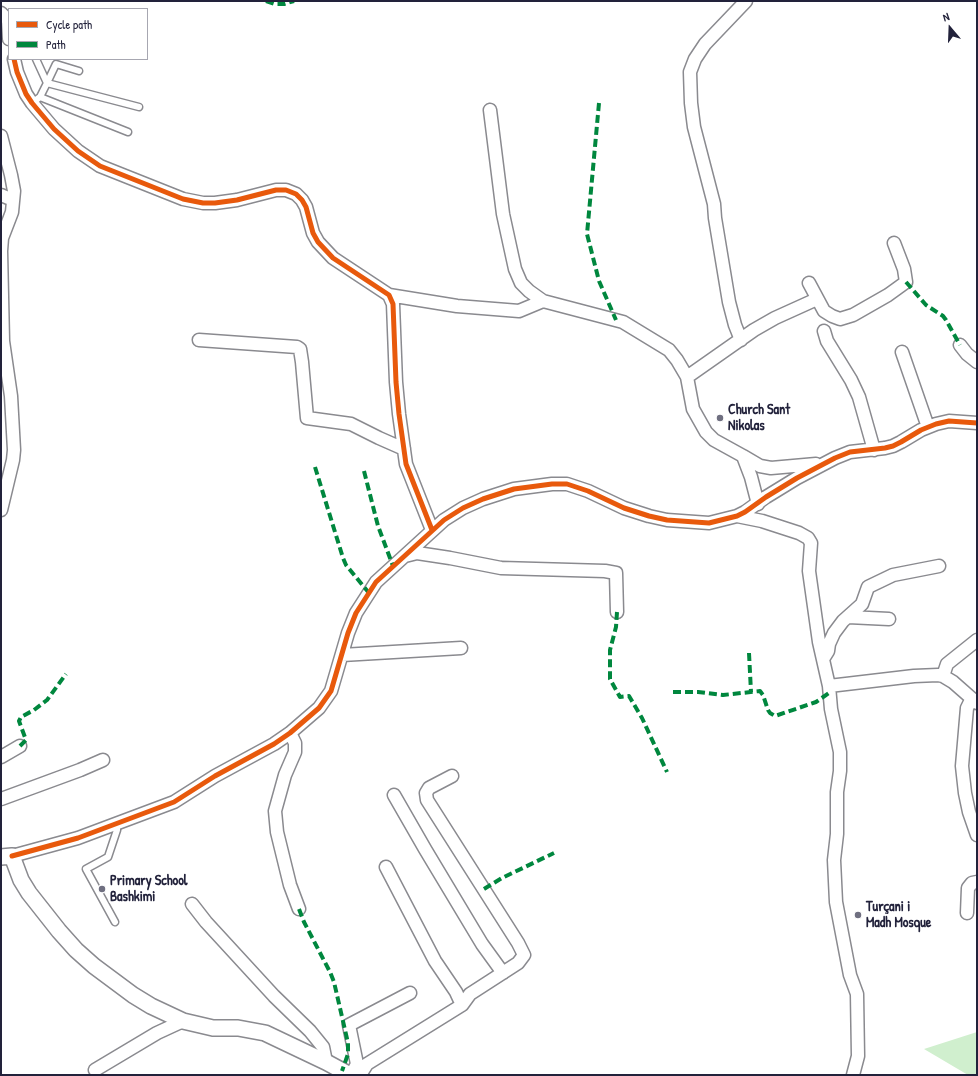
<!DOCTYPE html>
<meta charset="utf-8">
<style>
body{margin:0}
#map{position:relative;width:978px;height:1076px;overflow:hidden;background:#fff;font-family:"Patrick Hand",sans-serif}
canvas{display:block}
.frame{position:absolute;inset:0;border:2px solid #22223b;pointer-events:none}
.legend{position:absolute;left:8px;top:8px;width:140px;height:52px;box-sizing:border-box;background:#fff;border:1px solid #a7a7b1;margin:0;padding:5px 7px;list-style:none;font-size:12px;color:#22223b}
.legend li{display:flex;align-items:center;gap:8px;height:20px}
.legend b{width:20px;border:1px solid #a7a7b1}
.north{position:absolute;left:930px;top:8px;width:40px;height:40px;-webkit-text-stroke:3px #fff;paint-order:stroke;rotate:341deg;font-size:11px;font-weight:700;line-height:16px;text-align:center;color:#22223b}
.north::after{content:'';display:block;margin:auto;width:14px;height:18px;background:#22223b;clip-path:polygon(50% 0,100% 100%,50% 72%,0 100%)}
</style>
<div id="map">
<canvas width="978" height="1076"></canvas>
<div class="frame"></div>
<ul class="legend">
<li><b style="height:5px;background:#e8590c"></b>Cycle path</li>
<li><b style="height:5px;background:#00873e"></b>Path</li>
</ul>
<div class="north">N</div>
</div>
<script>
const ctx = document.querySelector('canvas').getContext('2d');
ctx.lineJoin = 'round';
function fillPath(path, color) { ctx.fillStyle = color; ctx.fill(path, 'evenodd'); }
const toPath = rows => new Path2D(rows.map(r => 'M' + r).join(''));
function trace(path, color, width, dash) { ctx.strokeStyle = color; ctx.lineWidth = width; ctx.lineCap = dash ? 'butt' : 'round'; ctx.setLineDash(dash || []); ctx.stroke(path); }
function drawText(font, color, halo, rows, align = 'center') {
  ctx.font = font + ' "Patrick Hand",sans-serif'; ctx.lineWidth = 4; ctx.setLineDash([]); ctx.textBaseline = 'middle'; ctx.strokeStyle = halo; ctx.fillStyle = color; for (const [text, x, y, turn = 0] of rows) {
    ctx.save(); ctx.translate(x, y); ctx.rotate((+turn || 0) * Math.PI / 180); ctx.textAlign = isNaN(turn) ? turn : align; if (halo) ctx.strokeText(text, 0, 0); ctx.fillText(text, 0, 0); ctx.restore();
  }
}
fillPath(toPath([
 [977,1032,977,1075,968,1075,924,1049]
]), '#d0efce');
const service = toPath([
 [36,59,47,83,40,97,36,100],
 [79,71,56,64,47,83,139,107],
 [40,97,128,132],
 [115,922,86,869,108,857,117,830,117,824]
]);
const minor = toPath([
 [1,13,8,20,9,39],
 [14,59,17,72,26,94,32,103,54,129,78,151,100,166,183,199,203,203,215,203,237,200,276,190,286,190,296,194,302,200,306,207,313,233,318,242,333,258,389,295,393,304,396,382,399,414,406,464,432,530],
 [490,110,503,214,515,269,521,283,529,291,543,301,623,322,669,350,677,360,687,377,693,409,706,432,714,440,743,456,751,477,758,504],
 [1,136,11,175,14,191,12,212,2,238,1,251,3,341,11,396,14,450,13,460,1,510],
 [1,195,13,200],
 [809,283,824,311,832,316,840,319,853,315,888,295,906,282,904,269,894,243],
 [389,295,457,306,519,311,543,301],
 [824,331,827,341,851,380,859,397,874,450],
 [199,340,297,347,300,349,302,362,307,418,351,424,379,438,404,449],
 [741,340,735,325,729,302,715,218,714,204,694,127,691,103,690,72,695,59,705,44,746,1],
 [960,345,967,354,977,362],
 [902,352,928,427],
 [687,377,754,330,775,318,817,299],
 [743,456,760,466,771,468,816,464],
 [737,516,762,521,799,533,808,538,811,543,809,571,819,642,829,686,831,709,840,752,840,771,837,792,837,834,834,860,836,902,850,975,857,994,858,1056,853,1075],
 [405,556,417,553,450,558,501,568,605,571,616,573,617,612],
 [848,617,889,619],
 [342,655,461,648],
 [823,659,828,651,829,644,834,633,843,621,862,604,868,587,893,575,939,566],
 [943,676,947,664,977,640],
 [829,686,914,676,938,675,943,676,953,682,977,703],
 [974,700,971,700,967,708,962,766,965,793,969,812,977,835],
 [290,733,295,743,295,752,285,775,275,811,277,832,290,885,299,909],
 [1,757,20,746],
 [394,795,425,849,482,944,503,973],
 [1,799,80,770,103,760],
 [12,856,78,838,174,802,215,776,274,744,290,733,319,708,331,691,348,633,356,613,376,582,444,520,463,508,483,499,514,489,552,484,567,484,588,491,624,508,649,516,667,520,709,523,737,516,745,512,766,497,797,478,835,458,850,452,885,448,893,446,901,442,921,430,936,424,949,421,977,423],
 [386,867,435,961,456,992,462,1005],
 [192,904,206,922,274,996,310,1031,323,1047,326,1062],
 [967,913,968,888,972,883,977,882],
 [95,1070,157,1033,183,1021],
 [351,1075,357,1064,349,1025,410,993],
 [360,1075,367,1064,462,1005,470,994,518,963,524,955,518,943,427,800,426,793,429,788,452,776]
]);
const tertiary = toPath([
 [1,857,12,856,21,880,29,893,59,931,76,950,94,966,133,995,151,1006,183,1021,213,1028,238,1028,265,1033,326,1062,350,1075]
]);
trace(service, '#8a8a8f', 9);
trace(minor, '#8a8a8f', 15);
trace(tertiary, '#8a8a8f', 18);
trace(service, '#fff', 6);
trace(minor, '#fff', 12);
trace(tertiary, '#fff', 15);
trace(toPath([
 [266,1,275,4,284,4,294,1],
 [599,103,587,234,599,281,616,320],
 [906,282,926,305,943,316,946,320,960,345],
 [315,467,343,558,346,565,369,593],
 [364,471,378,526,393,566],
 [617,612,616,627,610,650,610,679,620,697,629,696,642,718,667,772],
 [749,653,751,692],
 [673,692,698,692,723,695,760,691,763,695,768,710,770,713,775,716,816,702,829,693],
 [20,746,26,740,19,721,21,717,34,710,47,700,66,674],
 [484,889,502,878,554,853],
 [299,909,304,922,330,972,334,982,348,1043,348,1054,342,1071]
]), '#00873e', 4, [8, 4]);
trace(toPath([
 [14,59,17,72,26,94,32,103,54,129,78,151,100,166,183,199,203,203,215,203,237,200,276,190,286,190,296,194,302,200,306,207,313,233,318,242,333,258,389,295,393,304,396,382,399,414,406,464,432,530],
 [12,856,78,838,174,802,215,776,274,744,290,733,319,708,331,691,348,633,356,613,376,582,444,520,463,508,483,499,514,489,552,484,567,484,588,491,624,508,649,516,667,520,709,523,737,516,745,512,766,497,797,478,835,458,850,452,885,448,893,446,901,442,921,430,936,424,949,421,977,423]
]), '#e8590c', 5);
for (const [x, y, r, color] of [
 [720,418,4,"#6f6f80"],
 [102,889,4,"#6f6f80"],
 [858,915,4,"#6f6f80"]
]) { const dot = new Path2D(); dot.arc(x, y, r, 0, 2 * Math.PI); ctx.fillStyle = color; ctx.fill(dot); trace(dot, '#fff', 1.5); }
drawText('bold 14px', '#22223b', '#fff', [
 ["Church Sant",728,410],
 ["Nikolas",728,426],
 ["Primary School",110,881],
 ["Bashkimi",110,897],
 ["Turçani i",866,907],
 ["Madh Mosque",866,923]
], 'left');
</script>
